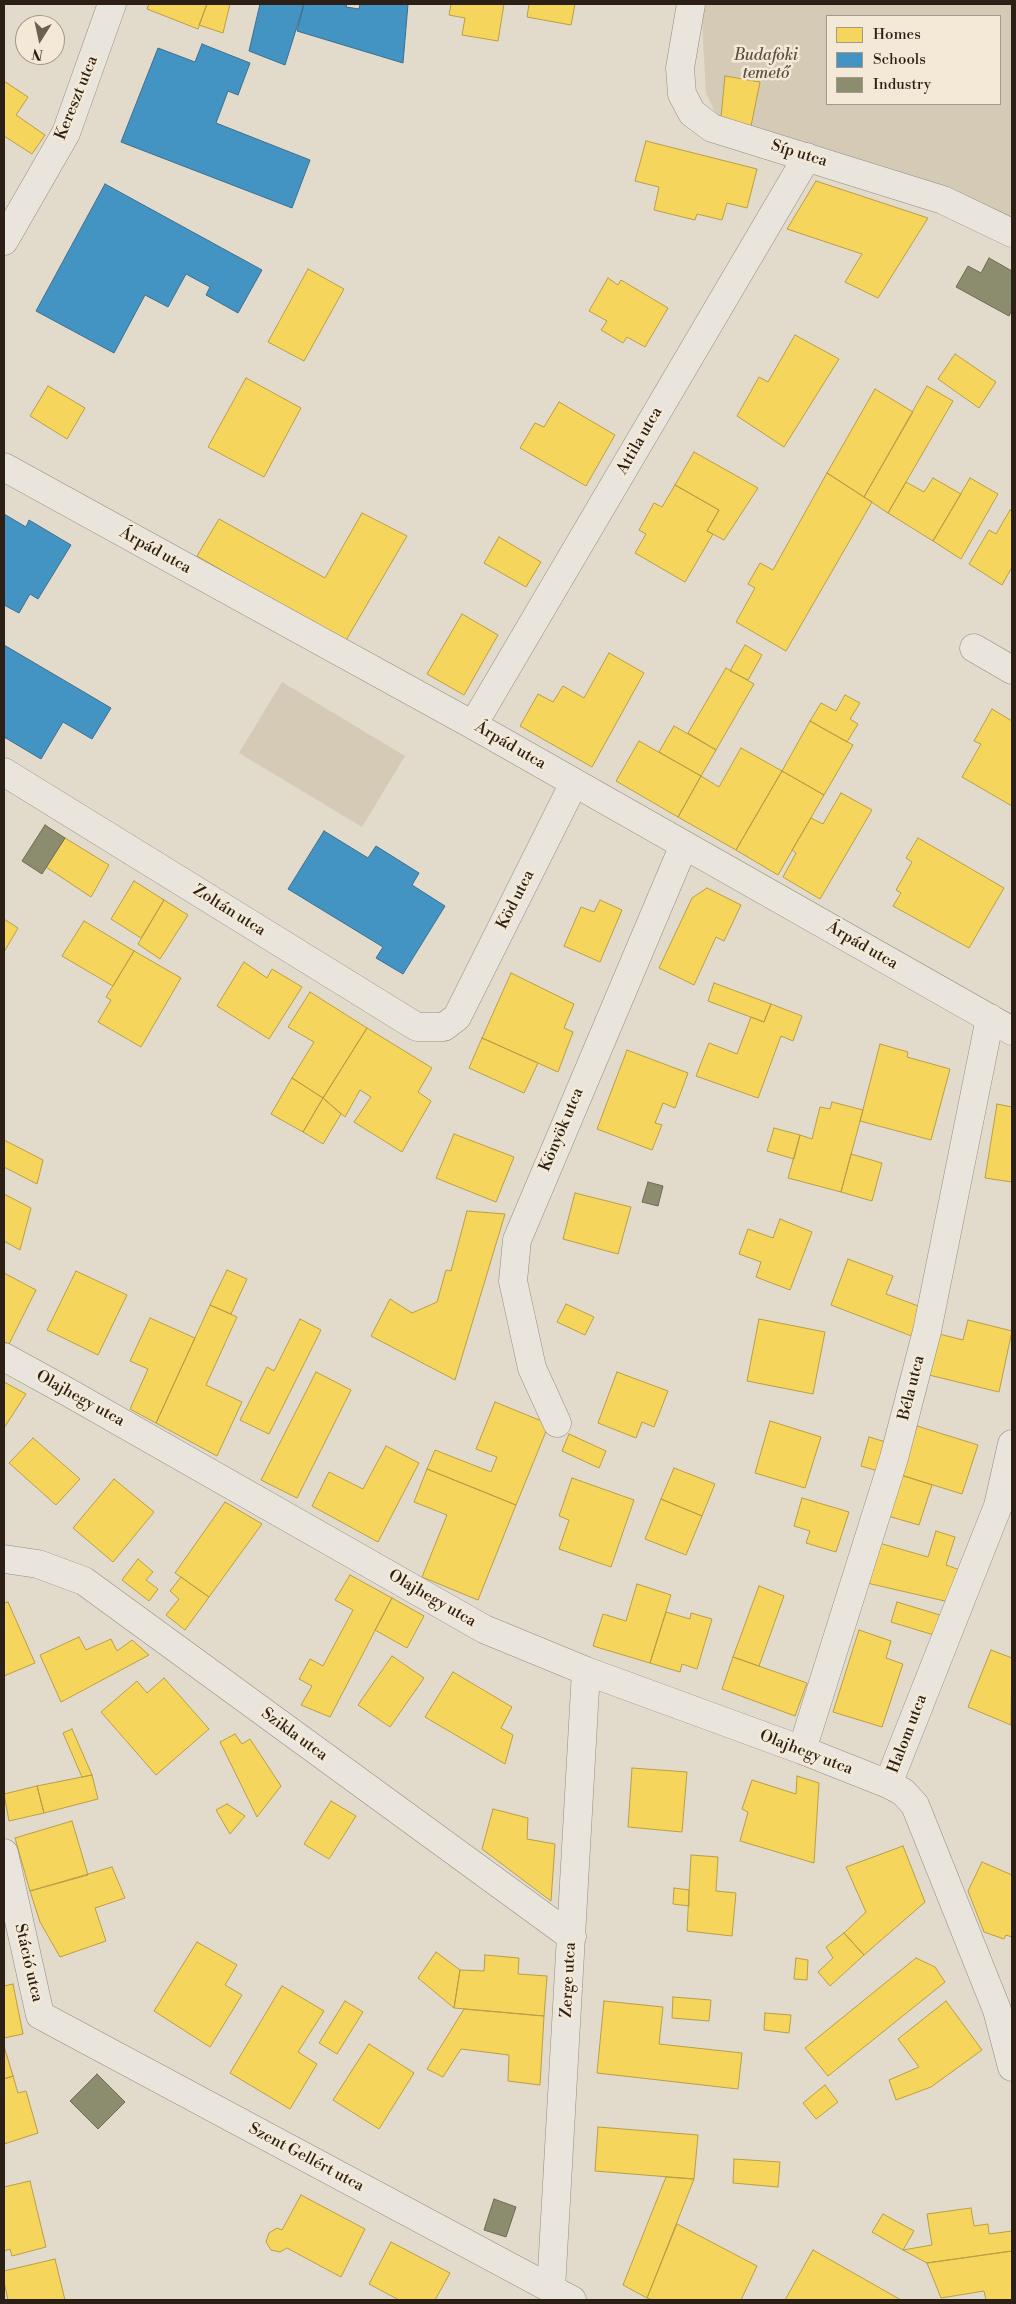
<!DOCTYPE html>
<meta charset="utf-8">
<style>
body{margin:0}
#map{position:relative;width:1016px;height:2304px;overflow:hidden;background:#e2daca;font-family:"Libre Bodoni",serif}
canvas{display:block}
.frame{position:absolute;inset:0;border:5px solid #2c1f15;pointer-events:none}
.legend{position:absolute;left:826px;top:15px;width:175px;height:90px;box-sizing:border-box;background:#f3e9d6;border:1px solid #a39889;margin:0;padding:6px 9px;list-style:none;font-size:15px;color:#2c1f15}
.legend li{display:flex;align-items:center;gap:10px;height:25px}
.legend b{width:25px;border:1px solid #a39889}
.north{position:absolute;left:15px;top:15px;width:50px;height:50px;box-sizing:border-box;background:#f3e9d6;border:1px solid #a39889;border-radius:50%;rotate:190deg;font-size:14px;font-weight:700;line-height:20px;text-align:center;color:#2c1f15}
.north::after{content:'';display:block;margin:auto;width:18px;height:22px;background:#6c6054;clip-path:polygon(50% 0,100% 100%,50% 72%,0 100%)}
</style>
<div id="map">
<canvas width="1016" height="2304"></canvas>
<div class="frame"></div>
<ul class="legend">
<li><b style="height:14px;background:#f6d55c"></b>Homes</li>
<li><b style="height:14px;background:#4393c3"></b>Schools</li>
<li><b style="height:14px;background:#8c8c6e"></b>Industry</li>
</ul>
<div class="north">N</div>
</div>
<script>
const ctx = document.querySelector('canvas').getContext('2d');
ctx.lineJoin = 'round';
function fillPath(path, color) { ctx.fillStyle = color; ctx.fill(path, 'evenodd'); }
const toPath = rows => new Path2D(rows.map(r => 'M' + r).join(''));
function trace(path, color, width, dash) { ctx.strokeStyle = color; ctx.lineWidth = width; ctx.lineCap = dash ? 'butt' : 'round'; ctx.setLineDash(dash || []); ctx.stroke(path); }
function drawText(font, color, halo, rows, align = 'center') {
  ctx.font = font + ' "Libre Bodoni",serif'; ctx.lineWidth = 5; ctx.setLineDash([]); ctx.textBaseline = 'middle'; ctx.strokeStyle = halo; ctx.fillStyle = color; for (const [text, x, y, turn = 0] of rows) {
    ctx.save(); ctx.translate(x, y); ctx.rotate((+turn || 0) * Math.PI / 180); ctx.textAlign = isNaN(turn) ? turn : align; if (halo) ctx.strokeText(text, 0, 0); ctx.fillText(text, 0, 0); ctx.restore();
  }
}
fillPath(toPath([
 [705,4,1012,4,1012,222,956,192,717,116,706,93,702,21],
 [827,16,1000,16,1000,104,827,104],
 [282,682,405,756,362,827,239,753]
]), '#d5cab5');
const homes = toPath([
 [149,4,207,4,198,29,147,9,149,4],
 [207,4,230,4,223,33,199,25,207,4],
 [451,4,504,4,498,41,462,35,465,18,449,15,451,4],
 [529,4,575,4,571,25,527,17,529,4],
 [725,76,760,82,751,126,721,117,725,76],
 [4,81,28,97,16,115,45,135,32,154,4,136,4,81],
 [646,141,757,169,747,208,727,203,722,220,697,214,695,220,654,210,659,187,635,181,646,141],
 [816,181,928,218,878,298,845,282,862,254,787,229,816,181],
 [308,269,344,289,304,361,268,342,308,269],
 [608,278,618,285,621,280,668,308,645,347,627,337,623,343,601,330,607,321,589,311,608,278],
 [795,335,839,359,784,447,737,416,759,377,768,382,795,335],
 [955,354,996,382,979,408,938,379,955,354],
 [246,378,301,408,264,477,208,447,246,378],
 [48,386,85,408,67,439,30,416,48,386],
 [927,386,953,401,888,513,864,497,927,386],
 [875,389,913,412,864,497,827,473,875,389],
 [559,402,615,435,586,486,520,448,535,423,544,427,559,402],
 [694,452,758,488,724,540,707,531,719,510,675,485,694,452],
 [827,473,872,502,786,651,736,622,755,588,748,584,760,563,773,570,827,473],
 [933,478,961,494,933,541,888,513,906,482,924,492,933,478],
 [970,478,998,494,961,559,933,541,970,478],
 [675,485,719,510,707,531,713,534,685,582,635,553,646,534,639,530,654,503,662,507,675,485],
 [1010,510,1012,512,1012,567,1002,585,969,564,989,530,996,534,1010,510],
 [362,513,407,536,345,642,197,556,219,519,325,578,362,513],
 [499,537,541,562,526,587,484,563,499,537],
 [462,614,498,635,464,695,427,674,462,614],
 [745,645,762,655,748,680,730,671,745,645],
 [609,653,644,673,592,767,520,726,538,694,553,702,563,686,584,698,609,653],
 [726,668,754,684,716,750,688,733,726,668],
 [845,695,860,703,850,719,858,724,847,742,810,721,821,703,836,711,845,695],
 [992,709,1012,721,1012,806,962,777,981,744,974,741,992,709],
 [810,721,853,745,824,795,782,771,810,721],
 [674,726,716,750,701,776,659,752,674,726],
 [639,741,701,776,678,817,616,781,639,741],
 [741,748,782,771,736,850,678,817,701,776,719,787,741,748],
 [782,771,824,795,778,875,736,850,782,771],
 [841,793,872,810,820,899,783,877,796,853,792,850,811,818,823,824,841,793],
 [65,838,109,865,91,897,46,867,65,838],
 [918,838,1004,888,969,948,893,906,901,893,896,890,912,862,906,858,918,838],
 [134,881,164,900,141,938,111,919,134,881],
 [707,888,741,905,724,941,716,937,694,985,659,968,692,898,707,888],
 [164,900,188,915,160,959,138,944,164,900],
 [600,900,622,910,600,962,564,946,581,907,594,912,600,900],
 [4,919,18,928,4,952,4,919],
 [84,921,134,951,113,986,62,956,84,921],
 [134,951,181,978,141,1047,98,1022,111,1000,106,997,134,951],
 [244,962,267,978,272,969,302,987,269,1039,217,1006,244,962],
 [511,973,574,1004,564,1028,573,1032,558,1072,482,1038,511,973],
 [714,983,771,1004,764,1022,708,1001,714,983],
 [310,992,367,1028,323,1098,292,1078,314,1042,288,1027,310,992],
 [771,1004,802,1016,793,1041,781,1036,758,1098,696,1076,709,1043,737,1054,751,1017,764,1022,771,1004],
 [367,1028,432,1068,418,1092,431,1101,402,1152,354,1122,371,1097,360,1090,345,1117,323,1098,367,1028],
 [482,1038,538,1063,524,1093,469,1068,482,1038],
 [880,1044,908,1052,907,1057,950,1069,931,1140,860,1121,880,1044],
 [627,1050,688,1073,675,1108,663,1103,655,1123,662,1125,652,1150,597,1129,627,1050],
 [292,1078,323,1098,303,1132,271,1114,292,1078],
 [323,1098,341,1114,323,1144,303,1132,323,1098],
 [832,1102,863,1110,841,1192,788,1178,800,1135,812,1139,820,1107,830,1109,832,1102],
 [997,1104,1012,1107,1012,1182,985,1178,997,1104],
 [774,1128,800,1135,794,1159,767,1151,774,1128],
 [454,1134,514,1157,496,1202,436,1178,454,1134],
 [4,1140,43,1160,37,1184,4,1167,4,1140],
 [851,1154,882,1163,872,1201,841,1192,851,1154],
 [575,1193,631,1207,618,1254,563,1239,575,1193],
 [4,1194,31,1208,20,1250,4,1241,4,1194],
 [467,1211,505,1214,455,1380,371,1336,390,1299,412,1313,437,1302,446,1270,451,1271,467,1211],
 [780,1219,812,1232,790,1290,756,1277,761,1262,739,1254,748,1229,773,1238,780,1219],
 [848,1259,893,1276,886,1294,921,1307,914,1337,831,1305,848,1259],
 [227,1270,247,1279,231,1314,210,1305,227,1270],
 [76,1271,127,1295,98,1355,47,1330,76,1271],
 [4,1273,36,1290,9,1344,4,1342,4,1273],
 [566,1304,594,1317,585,1335,557,1322,566,1304],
 [210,1305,237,1317,206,1385,242,1402,217,1456,156,1423,210,1305],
 [150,1318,195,1338,156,1423,130,1409,148,1369,130,1361,150,1318],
 [300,1319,321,1330,269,1434,240,1420,267,1367,274,1371,300,1319],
 [759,1319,825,1332,813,1394,747,1381,759,1319],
 [968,1320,1012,1331,999,1392,929,1375,939,1334,963,1340,968,1320],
 [316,1372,351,1390,297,1498,261,1480,316,1372],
 [617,1372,668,1391,654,1427,642,1422,636,1438,598,1423,617,1372],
 [4,1382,26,1394,4,1428,4,1382],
 [495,1402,549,1424,516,1505,427,1469,435,1450,491,1472,497,1457,476,1449,495,1402],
 [770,1421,821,1437,805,1488,755,1473,770,1421],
 [917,1426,978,1445,962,1494,901,1475,917,1426],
 [569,1434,606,1451,599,1468,562,1451,569,1434],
 [869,1437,889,1443,881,1472,861,1466,869,1437],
 [33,1438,80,1479,56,1505,9,1463,33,1438],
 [386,1446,419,1463,378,1542,312,1506,329,1472,363,1489,386,1446],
 [674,1468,715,1484,702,1516,661,1499,674,1468],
 [427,1469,516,1505,478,1600,422,1577,447,1515,414,1502,427,1469],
 [901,1475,932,1485,919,1525,888,1516,901,1475],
 [572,1478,634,1500,611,1567,559,1549,569,1520,559,1516,572,1478],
 [114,1479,154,1512,113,1562,73,1528,114,1479],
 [802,1498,849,1512,836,1552,806,1543,810,1531,794,1526,802,1498],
 [661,1499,702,1516,686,1555,645,1539,661,1499],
 [225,1502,262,1524,209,1597,175,1573,225,1502],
 [936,1531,955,1537,946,1565,960,1570,949,1602,867,1583,879,1543,928,1557,936,1531],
 [138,1559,153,1572,146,1580,158,1589,149,1601,122,1580,138,1559],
 [350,1575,392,1598,330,1717,301,1705,312,1686,299,1679,310,1659,323,1666,353,1610,335,1600,350,1575],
 [181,1577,209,1597,185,1630,166,1615,179,1599,170,1591,181,1577],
 [637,1584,671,1595,650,1663,593,1646,603,1614,626,1621,637,1584],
 [759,1586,784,1596,759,1666,733,1657,759,1586],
 [392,1598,424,1616,407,1648,375,1630,392,1598],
 [8,1602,35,1663,4,1676,4,1603,8,1602],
 [897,1602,940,1615,934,1635,891,1622,897,1602],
 [666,1612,690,1619,691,1613,712,1619,697,1669,682,1664,680,1672,650,1663,666,1612],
 [859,1630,891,1641,886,1658,903,1664,882,1727,833,1712,859,1630],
 [79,1637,86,1650,111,1639,117,1651,132,1640,149,1655,61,1702,40,1655,79,1637],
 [991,1650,1012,1658,1011,1725,968,1707,991,1650],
 [392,1656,424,1678,390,1727,358,1705,392,1656],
 [733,1657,807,1683,795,1716,722,1689,733,1657],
 [453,1672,512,1707,501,1728,513,1735,505,1764,425,1717,453,1672],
 [164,1678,209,1729,156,1775,101,1712,137,1681,147,1693,164,1678],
 [72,1729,92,1775,82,1777,63,1733,72,1729],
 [235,1734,242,1744,250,1739,281,1786,257,1817,220,1742,235,1734],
 [632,1768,687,1772,682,1832,628,1827,632,1768],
 [92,1775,98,1799,44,1813,37,1786,92,1775],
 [797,1776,819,1783,814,1863,740,1841,748,1812,742,1809,752,1780,796,1794,797,1776],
 [37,1786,44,1813,9,1821,4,1794,37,1786],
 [331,1801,356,1816,329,1859,304,1844,331,1801],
 [227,1804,245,1816,230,1834,216,1810,227,1804],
 [493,1809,528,1818,527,1839,555,1844,551,1901,482,1849,493,1809],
 [72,1821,88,1875,30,1891,15,1838,72,1821],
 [903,1846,925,1902,864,1955,844,1933,866,1912,846,1867,903,1846],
 [691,1855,718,1857,716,1891,736,1893,732,1936,687,1931,691,1855],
 [982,1862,1012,1875,1012,1937,1006,1935,1004,1939,984,1932,968,1891,982,1862],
 [112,1867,125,1898,95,1908,106,1941,60,1957,40,1922,30,1891,112,1867],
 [674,1888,689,1890,689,1906,673,1904,674,1888],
 [844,1933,864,1955,830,1986,818,1972,833,1958,826,1947,844,1933],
 [197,1942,237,1965,225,1985,242,1995,210,2047,154,2011,197,1942],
 [436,1952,460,1970,454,2008,418,1978,436,1952],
 [485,1955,519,1958,518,1974,547,1976,544,2016,454,2008,460,1970,484,1971,485,1955],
 [796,1958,808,1960,807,1980,794,1979,796,1958],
 [916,1958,935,1967,945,1982,828,2076,805,2048,916,1958],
 [13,1984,23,2034,4,2038,4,1986,13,1984],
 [282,1986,324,2011,298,2052,317,2064,290,2109,230,2073,282,1986],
 [673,1997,711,2000,709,2021,672,2018,673,1997],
 [345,2001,363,2012,337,2054,319,2043,345,2001],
 [604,2001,663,2007,659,2044,742,2053,738,2089,597,2073,604,2001],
 [946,2001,982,2050,931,2087,896,2100,889,2080,919,2067,898,2039,946,2001],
 [464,2009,544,2016,540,2085,508,2081,509,2055,461,2049,443,2077,427,2069,464,2009],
 [765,2013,791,2015,789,2033,764,2030,765,2013],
 [369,2044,414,2073,379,2129,333,2100,369,2044],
 [4,2046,13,2076,4,2079,4,2046],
 [13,2076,18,2093,26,2091,38,2133,4,2144,4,2079,13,2076],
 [825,2085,838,2102,816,2119,803,2103,825,2085],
 [598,2127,698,2135,694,2179,595,2171,598,2127],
 [734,2159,780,2162,778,2187,733,2183,734,2159],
 [666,2177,694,2179,647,2298,623,2285,666,2177],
 [30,2181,46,2247,12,2256,10,2249,4,2251,4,2187,30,2181],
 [301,2195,365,2229,341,2277,287,2248,280,2252,271,2250,266,2242,269,2233,277,2228,282,2230,301,2195],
 [971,2208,974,2226,988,2224,989,2234,1012,2231,1012,2251,927,2263,903,2250,932,2245,927,2214,971,2208],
 [883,2214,914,2231,903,2250,872,2232,883,2214],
 [677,2224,757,2266,741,2300,652,2300,647,2298,677,2224],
 [391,2242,450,2273,435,2300,399,2300,369,2284,391,2242],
 [813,2250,901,2300,785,2300,813,2250],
 [1012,2251,1012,2300,986,2300,984,2291,941,2298,927,2263,1012,2251],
 [55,2259,65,2300,8,2300,4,2282,4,2271,55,2259]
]);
fillPath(homes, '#f6d55c');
trace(homes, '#b99e47', 1);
const schools = toPath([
 [260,4,304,4,285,65,249,51,260,4],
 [304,4,347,4,346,7,359,9,360,4,408,4,403,63,297,31,304,4],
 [202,44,250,63,238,95,228,91,216,123,310,160,292,208,121,142,158,48,195,62,202,44],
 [105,184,262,270,238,313,206,295,210,287,186,274,168,307,145,295,114,353,36,311,105,184],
 [4,514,26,527,29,520,71,545,38,599,30,594,19,613,4,605,4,514],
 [4,645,111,708,92,739,63,722,41,759,4,737,4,645],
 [324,831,368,858,376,846,419,873,412,885,445,906,403,974,376,958,383,947,288,889,324,831]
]);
fillPath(schools, '#4393c3');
trace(schools, '#3c708f', 1);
const industry = toPath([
 [989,258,1012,271,1012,310,1009,316,956,287,968,266,981,273,989,258],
 [45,825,65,838,42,874,22,861,45,825],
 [648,1182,663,1186,658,1206,642,1202,648,1182],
 [97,2074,125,2102,98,2129,70,2101,97,2074],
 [494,2199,516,2207,506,2237,484,2230,494,2199]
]);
fillPath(industry, '#8c8c6e');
trace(industry, '#6f6b53', 1);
const street = toPath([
 [691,4,680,68,682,94,692,113,712,128,943,200,1012,233],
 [4,241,66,133,112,4],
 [4,467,473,725,1012,1031],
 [974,648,1012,670],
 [473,725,807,157],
 [4,772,417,1027,444,1027,457,1017,574,783],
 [4,1357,66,1391,484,1629,586,1671,802,1750,888,1784,903,1792,915,1805,997,2010,1012,2067],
 [557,1423,532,1368,513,1281,517,1240,684,845],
 [4,1559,38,1564,84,1581,572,1937],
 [802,1750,894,1458,927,1331,990,1018],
 [888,1784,998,1506,1012,1444],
 [4,1853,40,2015,572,2300],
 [551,2289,586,1671]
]);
trace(street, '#938d83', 29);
trace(street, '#e9e4dc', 28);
drawText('italic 16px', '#5c4e40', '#f3e9d6', [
 ["Budafoki",766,56],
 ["temető",766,74]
]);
drawText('16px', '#2c1f15', '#f3e9d6', [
 ["Kereszt utca",77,98,-68],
 ["Síp utca",799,154,17],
 ["Attila utca",640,441,-60],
 ["Árpád utca",155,551,29],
 ["Árpád utca",510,746,30],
 ["Köd utca",516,900,-63],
 ["Zoltán utca",229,911,32],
 ["Árpád utca",862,946,30],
 ["Könyök utca",562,1130,-67],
 ["Béla utca",912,1388,-76],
 ["Olajhegy utca",80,1399,29],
 ["Olajhegy utca",432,1599,30],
 ["Halom utca",908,1734,-69],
 ["Szikla utca",294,1735,36],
 ["Olajhegy utca",806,1753,21],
 ["Stáció utca",28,1963,77],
 ["Zerge utca",569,1980,-87],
 ["Szent Gellért utca",306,2158,28]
]);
</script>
